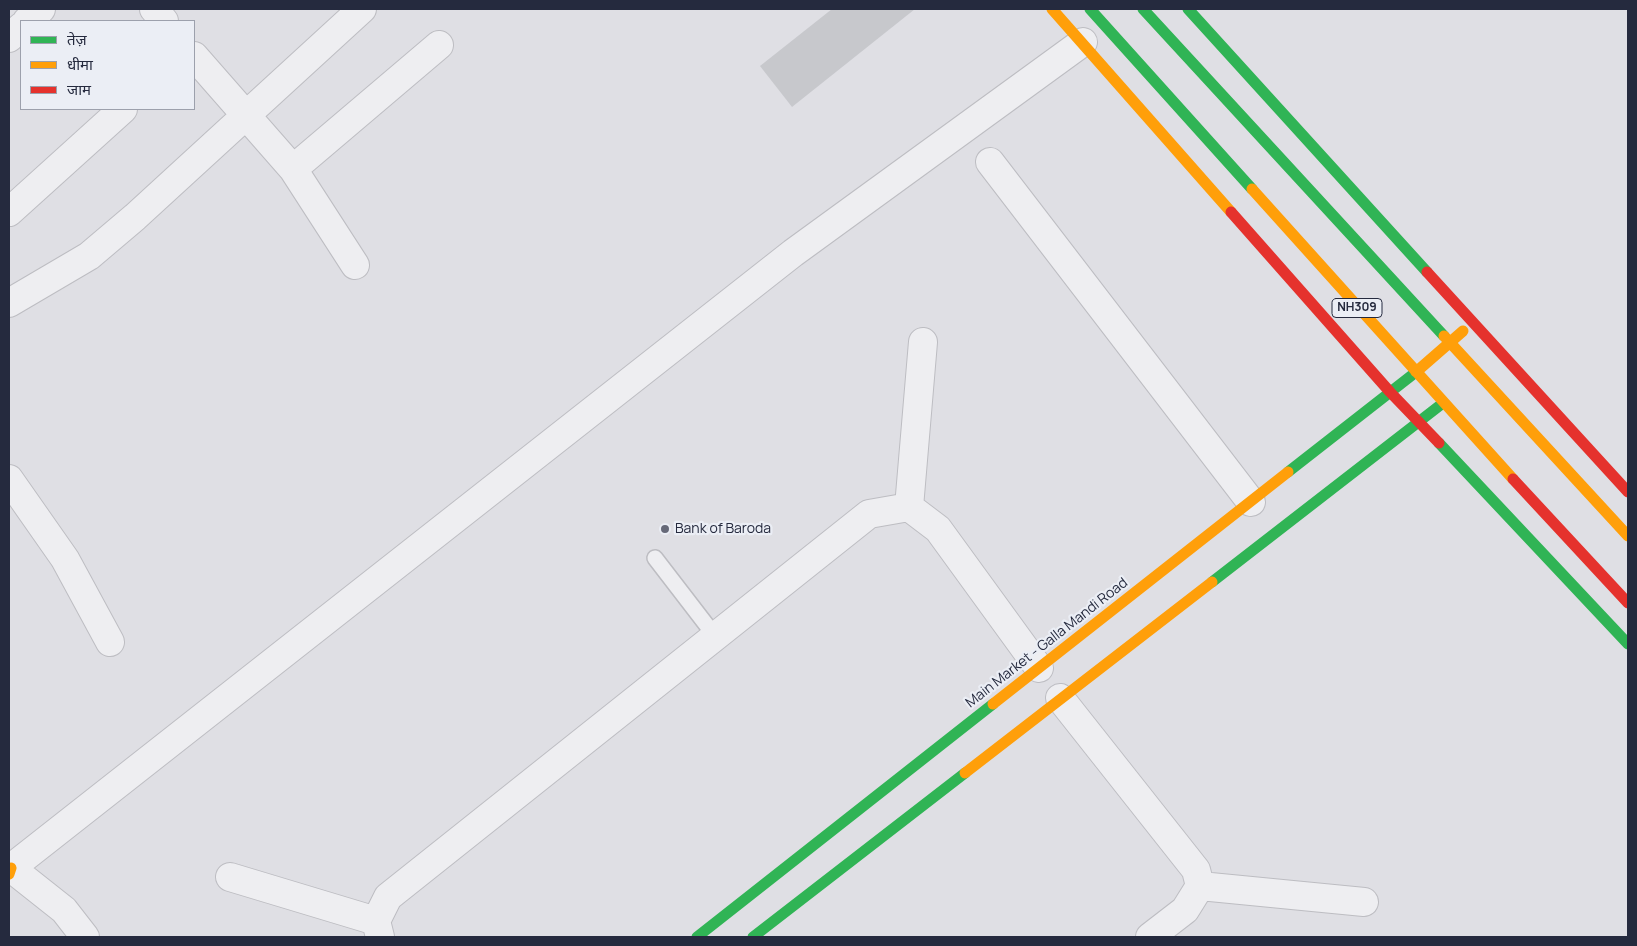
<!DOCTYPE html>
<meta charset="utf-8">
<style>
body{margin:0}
#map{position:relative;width:1637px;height:946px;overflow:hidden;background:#dfdfe4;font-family:Manrope,"Noto Sans Devanagari",sans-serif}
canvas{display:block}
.frame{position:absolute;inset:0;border:10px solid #252a3e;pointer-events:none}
.legend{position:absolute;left:20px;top:20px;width:175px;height:90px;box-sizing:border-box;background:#ebeef5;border:1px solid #9ca0ac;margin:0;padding:6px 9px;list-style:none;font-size:15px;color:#252a3e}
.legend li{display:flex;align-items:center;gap:10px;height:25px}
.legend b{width:25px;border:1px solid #9ca0ac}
</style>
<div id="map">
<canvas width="1637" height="946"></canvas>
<div class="frame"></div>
<ul class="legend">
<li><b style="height:6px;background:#30b455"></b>तेज़</li>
<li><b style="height:6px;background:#ff9f0a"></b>धीमा</li>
<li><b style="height:6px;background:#e5322d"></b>जाम</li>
</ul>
</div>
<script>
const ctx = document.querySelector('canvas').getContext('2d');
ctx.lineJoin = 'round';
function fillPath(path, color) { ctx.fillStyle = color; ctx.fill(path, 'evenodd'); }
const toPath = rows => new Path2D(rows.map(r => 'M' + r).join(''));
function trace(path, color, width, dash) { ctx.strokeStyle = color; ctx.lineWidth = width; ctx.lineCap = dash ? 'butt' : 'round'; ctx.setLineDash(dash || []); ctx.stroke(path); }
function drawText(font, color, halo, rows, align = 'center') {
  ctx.font = font + ' Manrope,sans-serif'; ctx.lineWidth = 4.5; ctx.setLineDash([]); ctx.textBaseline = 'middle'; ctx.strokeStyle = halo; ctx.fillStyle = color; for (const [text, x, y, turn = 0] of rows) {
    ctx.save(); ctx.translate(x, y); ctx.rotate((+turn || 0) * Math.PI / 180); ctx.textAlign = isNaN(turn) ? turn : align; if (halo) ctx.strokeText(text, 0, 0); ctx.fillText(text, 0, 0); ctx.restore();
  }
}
fillPath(toPath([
 [832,9,915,9,792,107,760,66]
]), '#c7c8cc');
const lane = toPath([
 [655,558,715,636]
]);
const street = toPath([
 [154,9,164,21],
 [27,21,41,9],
 [9,38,21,27],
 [194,56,293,169,355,265],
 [990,162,1251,502],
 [293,169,439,45],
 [9,212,123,109],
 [9,303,89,256,135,217,362,9],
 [9,479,65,559,110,642],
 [909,507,923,342],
 [1060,698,1196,870,1200,886,1185,910,1150,937],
 [230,877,376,921],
 [1200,886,1364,902],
 [85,937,64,910,11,868,793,253,1083,42],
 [380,937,376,921,388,897,869,514,909,507,938,529,1039,668]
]);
trace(lane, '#bdbdc2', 18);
trace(street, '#bdbdc2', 30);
trace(lane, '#eeeef1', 15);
trace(street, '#eeeef1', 28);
trace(toPath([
 [1090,9,1252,189],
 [1143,9,1444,336],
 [1188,9,1427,272],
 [1439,443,1628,644],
 [1288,472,1416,372],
 [1212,582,1443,403],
 [697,937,993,704],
 [753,937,965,773]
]), '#30b455', 11);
trace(toPath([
 [1052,9,1231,212],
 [1252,189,1513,479],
 [1444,336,1628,536],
 [1416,372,1463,331],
 [993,704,1288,472],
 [965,773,1212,582],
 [9,874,11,868]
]), '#ff9f0a', 11);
trace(toPath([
 [1231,212,1390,392,1439,443],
 [1427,272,1628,492],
 [1513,479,1628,603]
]), '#e5322d', 11);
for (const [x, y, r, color] of [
 [665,529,5,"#666978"]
]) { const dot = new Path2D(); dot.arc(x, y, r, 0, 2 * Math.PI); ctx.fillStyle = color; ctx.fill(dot); trace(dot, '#ebeef5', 2); }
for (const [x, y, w] of [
 [1357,308,50]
]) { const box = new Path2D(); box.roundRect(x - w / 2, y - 9.5, w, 19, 4); ctx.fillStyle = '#ebeef5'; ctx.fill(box); trace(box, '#252a3e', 1); }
drawText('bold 12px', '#252a3e', null, [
 ["NH309",1357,308]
]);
drawText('14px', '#252a3e', '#ebeef5', [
 ["Bank of Baroda",675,529]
], 'left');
drawText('14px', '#252a3e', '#ebeef5', [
 ["Main Market - Galla Mandi Road",1047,643,-38]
]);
</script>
